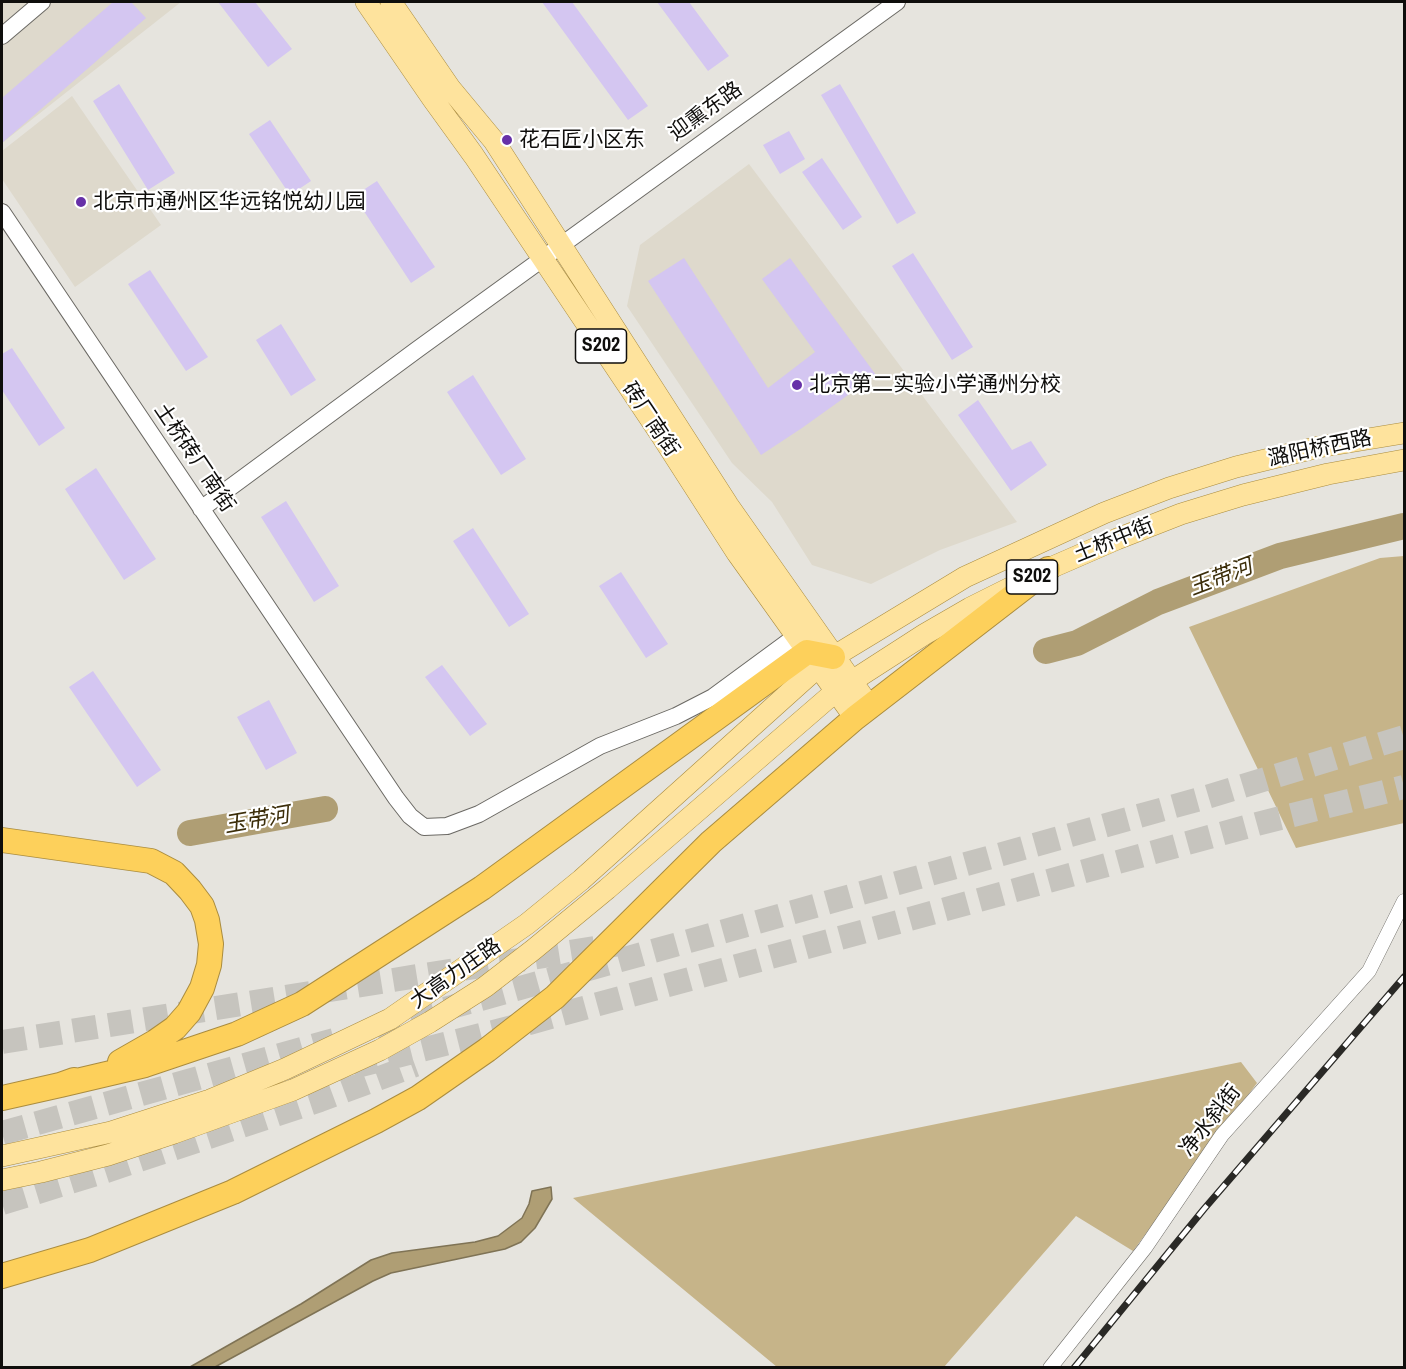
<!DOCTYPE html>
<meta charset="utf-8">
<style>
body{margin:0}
#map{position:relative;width:1406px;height:1369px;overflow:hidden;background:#e6e4de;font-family:"Archivo Narrow",sans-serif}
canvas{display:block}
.frame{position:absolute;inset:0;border:3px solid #0f0e0c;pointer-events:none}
</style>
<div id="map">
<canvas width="1406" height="1369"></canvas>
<div class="frame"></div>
</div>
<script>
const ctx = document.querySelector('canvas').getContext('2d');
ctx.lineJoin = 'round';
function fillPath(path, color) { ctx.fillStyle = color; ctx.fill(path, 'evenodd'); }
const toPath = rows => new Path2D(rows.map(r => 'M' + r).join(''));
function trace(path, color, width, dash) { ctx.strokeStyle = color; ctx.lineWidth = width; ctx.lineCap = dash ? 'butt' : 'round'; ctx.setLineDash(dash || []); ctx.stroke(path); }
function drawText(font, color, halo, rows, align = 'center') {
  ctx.font = font + ' "Archivo Narrow","Noto Sans SC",sans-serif'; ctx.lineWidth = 4.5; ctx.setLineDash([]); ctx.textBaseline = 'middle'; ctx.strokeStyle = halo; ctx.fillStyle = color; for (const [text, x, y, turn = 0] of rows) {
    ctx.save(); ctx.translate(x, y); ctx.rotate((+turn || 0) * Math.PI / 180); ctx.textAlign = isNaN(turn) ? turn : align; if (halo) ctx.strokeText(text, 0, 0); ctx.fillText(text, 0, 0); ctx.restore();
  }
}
fillPath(toPath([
 [2,2,181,2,2,143],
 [72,96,161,225,75,287,2,179,2,151],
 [749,164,1017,522,940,550,871,584,812,565,772,502,732,463,627,306,640,245]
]), '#ded9cc');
fillPath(toPath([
 [1404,556,1404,823,1296,848,1189,627,1380,558],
 [1241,1062,1257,1083,1133,1251,1076,1216,944,1367,777,1367,573,1198]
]), '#c6b489');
const water = toPath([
 [551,1187,552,1199,535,1228,521,1242,505,1249,391,1273,373,1281,215,1367,190,1367,301,1304,371,1260,392,1253,475,1242,498,1236,522,1218,529,1204,532,1191,551,1187]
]);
fillPath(water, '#af9e74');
trace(water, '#7f7355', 1.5);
trace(toPath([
 [1046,651,1077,643,1158,602,1280,556,1404,526],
 [190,833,325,809]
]), '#af9e74', 26);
fillPath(toPath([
 [113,2,131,2,146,18,2,143,2,98],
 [218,2,255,2,292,49,268,67],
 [542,2,572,2,648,106,628,120],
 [657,2,689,2,729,56,708,71],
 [119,84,175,173,148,190,93,101],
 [840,84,916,213,897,224,821,95],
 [270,120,311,181,290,195,249,134],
 [789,131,805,159,780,174,763,145],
 [822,158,862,217,843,230,802,172],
 [377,181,435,267,411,283,354,196],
 [913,253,973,347,952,360,892,266],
 [684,258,768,388,815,352,762,279,790,258,876,375,802,428,761,455,648,281],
 [150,270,208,357,186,371,128,284],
 [281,324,316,380,291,396,256,340],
 [12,348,65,428,39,446,2,390,2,354],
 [473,375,526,459,501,475,447,392],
 [978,400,1012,450,1031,441,1047,465,1011,491,958,415],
 [96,468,156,559,124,580,65,489],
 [286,501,339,586,314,602,261,517],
 [473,528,529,614,509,627,453,541],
 [621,572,668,644,646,658,599,586],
 [442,665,487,724,470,736,425,677],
 [93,671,161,770,137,787,69,687],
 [269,700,297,753,266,770,237,717]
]), '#d4c6f1');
trace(toPath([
 [376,1028,1200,799,1404,737],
 [2,1042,620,944],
 [353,1067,529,1023,1257,824,1404,787],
 [2,1133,334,1040],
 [2,1203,103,1172,320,1100,415,1065]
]), '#c6c4be', 24, [24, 12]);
const minor = toPath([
 [1050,1368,1145,1248,1222,1135,1369,971,1404,901]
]);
const tertiary = toPath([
 [2,36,42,2],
 [2,212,396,798,410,816,424,827,447,826,479,814,600,746,676,716,713,697,796,636],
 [201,509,418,349,897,2]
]);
const primary = toPath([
 [366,2,432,98,474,156,661,435,737,553,855,718],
 [391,2,450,88,494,141,728,505,870,707],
 [2,1156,111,1132,210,1100,285,1069,390,1019,527,924,581,880,818,667,833,657,965,577,1104,513,1169,488,1236,467,1319,447,1404,433],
 [2,1180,41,1172,108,1155,174,1133,293,1090,380,1050,430,1022,485,987,533,950,607,889,835,692,925,634,970,608,1048,569,1117,539,1181,514,1243,495,1328,474,1404,460]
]);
const motorway = toPath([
 [2,840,151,861,174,873,190,890,202,906,207,920,211,944,209,965,202,988,189,1012,175,1028,155,1042,120,1062],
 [60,1085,145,1065,237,1034,302,1004,482,888,807,652,833,657],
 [2,1098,60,1085,74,1080],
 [2,1276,90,1250,233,1192,376,1121,418,1098,487,1050,555,997,711,842,855,718,1048,569]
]);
trace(minor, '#6b6964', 15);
trace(tertiary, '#6b6964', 18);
trace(primary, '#aa8c3f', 22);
trace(motorway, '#aa8c3f', 26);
trace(minor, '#fff', 14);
trace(tertiary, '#fff', 16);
trace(primary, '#fee39d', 21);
trace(motorway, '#fdd05b', 24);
const rail = toPath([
 [1074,1368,1204,1209,1404,977]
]);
trace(rail, '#2a2926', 7);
trace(rail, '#fff', 4.5, [14]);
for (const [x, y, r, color] of [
 [507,140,6,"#6731a8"],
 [81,202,6,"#6731a8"],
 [797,385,6,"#6731a8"]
]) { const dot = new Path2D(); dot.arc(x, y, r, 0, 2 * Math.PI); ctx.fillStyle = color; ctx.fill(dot); trace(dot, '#fff', 2); }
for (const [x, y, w] of [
 [601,346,51],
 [1032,577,51]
]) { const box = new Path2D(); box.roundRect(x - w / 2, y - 17, w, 34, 4.5); ctx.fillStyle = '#fff'; ctx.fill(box); trace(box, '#0f0e0c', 1.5); }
drawText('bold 20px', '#0f0e0c', null, [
 ["S202",601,346],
 ["S202",1032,577]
]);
drawText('21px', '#0f0e0c', '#fff', [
 ["迎熏东路",706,112,-36],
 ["砖厂南街",650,420,56],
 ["潞阳桥西路",1320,449,-12],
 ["土桥砖厂南街",194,458,56],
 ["土桥中街",1114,541,-22],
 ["大高力庄路",456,974,-35],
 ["净水斜街",1211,1121,-52]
]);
drawText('21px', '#0f0e0c', '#fff', [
 ["花石匠小区东",519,140],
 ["北京市通州区华远铭悦幼儿园",93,202],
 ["北京第二实验小学通州分校",809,385]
], 'left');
drawText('italic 22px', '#3c2e0a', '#fff', [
 ["玉带河",1221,578,-21],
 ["玉带河",257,821,-10]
]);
</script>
